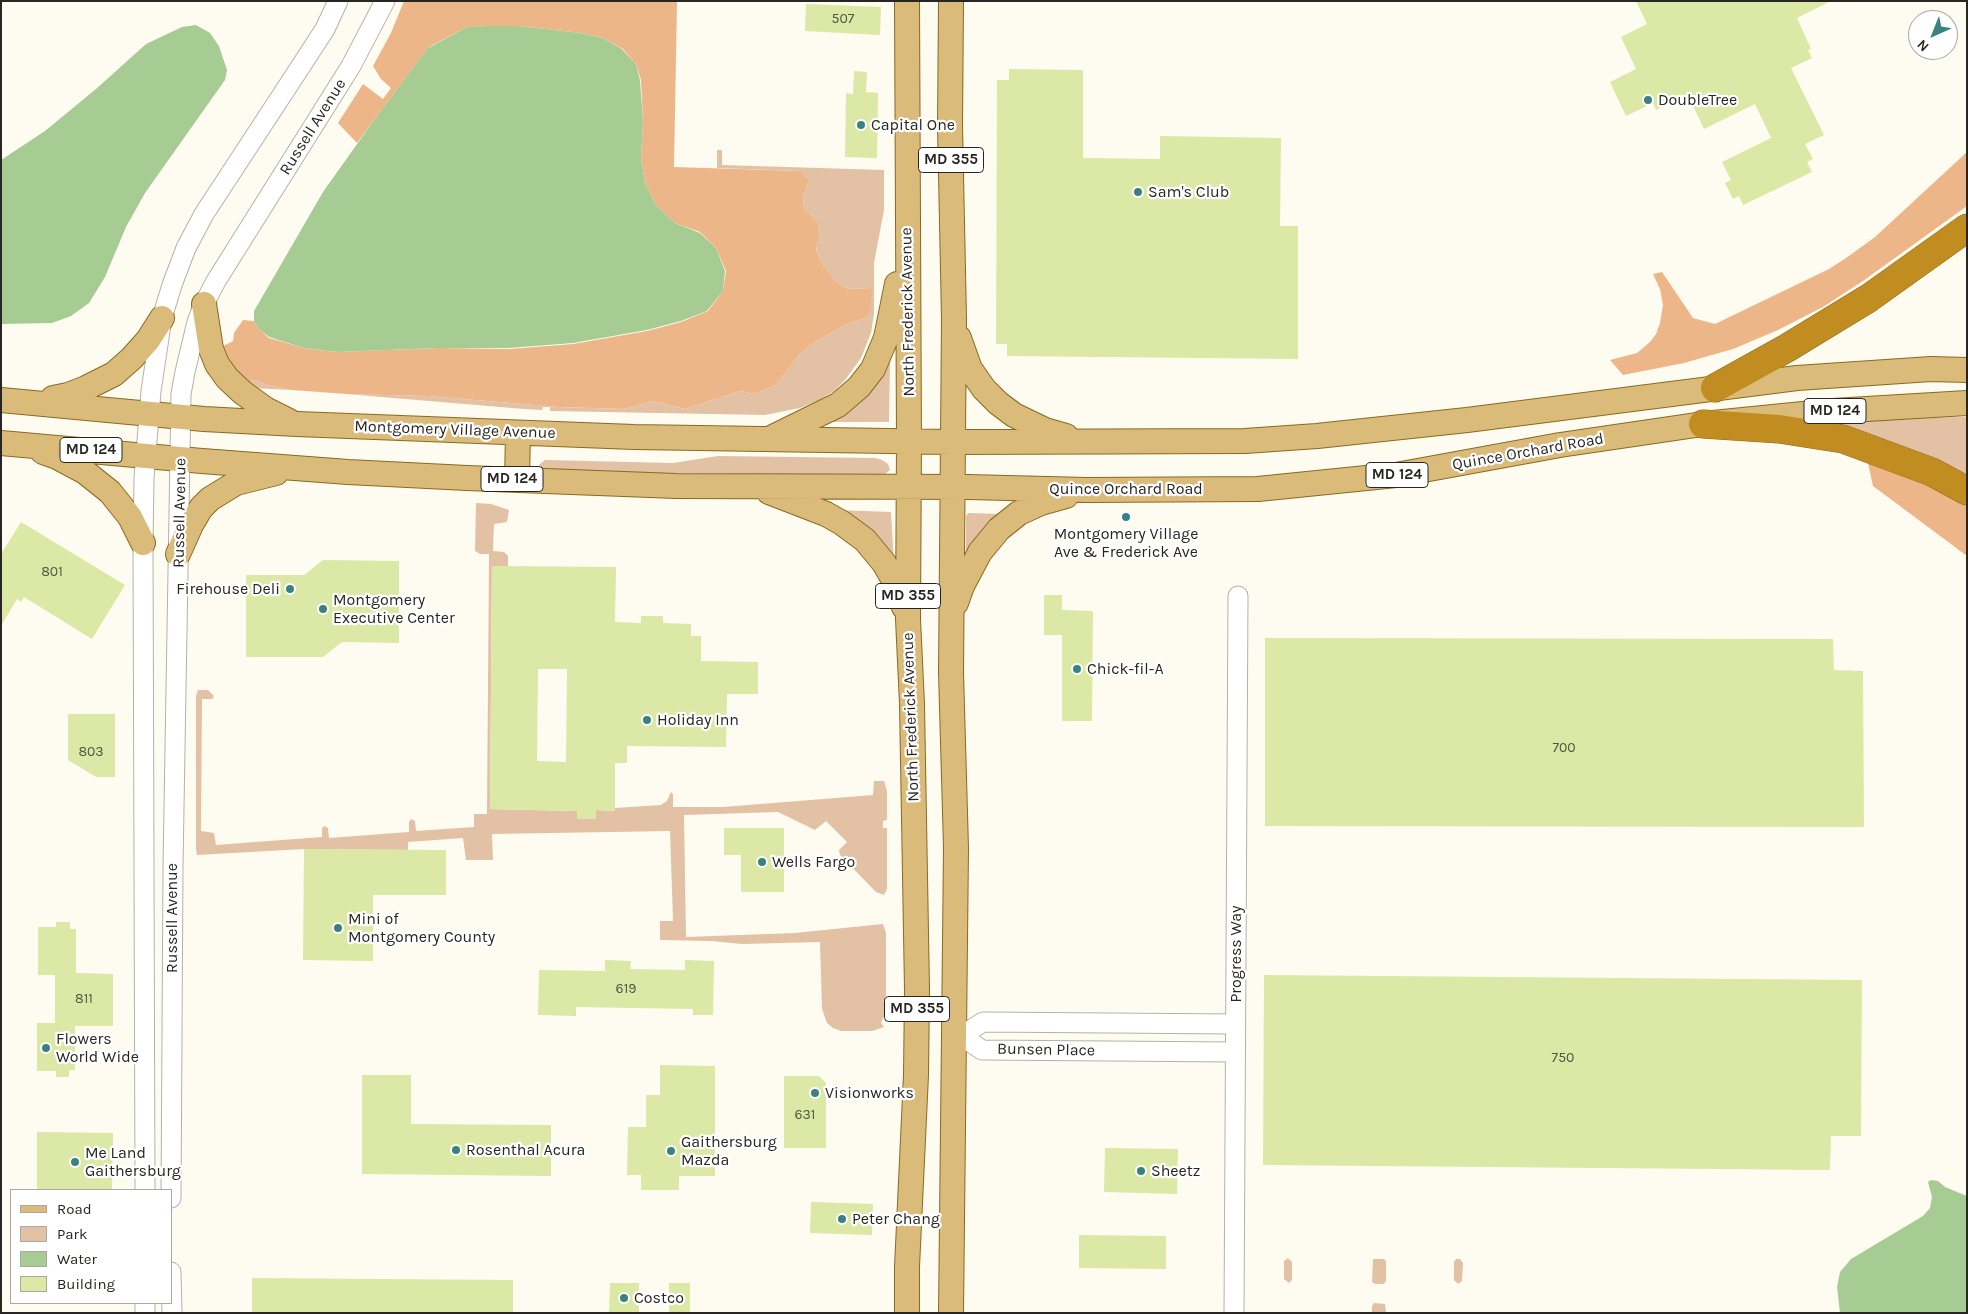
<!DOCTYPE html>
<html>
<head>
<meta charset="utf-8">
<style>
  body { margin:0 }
  #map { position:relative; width:1968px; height:1314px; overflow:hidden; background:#fefcf0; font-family:Karla,sans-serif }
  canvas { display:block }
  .frame { position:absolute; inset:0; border:2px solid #272622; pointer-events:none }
  .legend { position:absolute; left:10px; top:1189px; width:162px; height:115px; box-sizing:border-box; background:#fff; border:1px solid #a9a8a7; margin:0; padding:6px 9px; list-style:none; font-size:15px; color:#272622 }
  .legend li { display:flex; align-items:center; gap:10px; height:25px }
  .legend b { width:25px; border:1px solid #a9a8a7 }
  .north { position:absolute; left:1908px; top:10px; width:50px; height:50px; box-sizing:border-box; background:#fff; border:1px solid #a9a8a7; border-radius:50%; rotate:224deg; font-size:14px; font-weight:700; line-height:20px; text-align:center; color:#272622 }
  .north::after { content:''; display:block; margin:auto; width:18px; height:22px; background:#3a827f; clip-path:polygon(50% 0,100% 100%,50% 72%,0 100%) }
</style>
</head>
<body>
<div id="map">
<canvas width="1968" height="1314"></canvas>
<div class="frame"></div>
<ul class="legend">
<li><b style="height:6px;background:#dabb7a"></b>Road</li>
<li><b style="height:14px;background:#e2c1a5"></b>Park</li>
<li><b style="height:14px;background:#a6cc94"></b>Water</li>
<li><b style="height:14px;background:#dbe8a6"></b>Building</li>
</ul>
<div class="north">N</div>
</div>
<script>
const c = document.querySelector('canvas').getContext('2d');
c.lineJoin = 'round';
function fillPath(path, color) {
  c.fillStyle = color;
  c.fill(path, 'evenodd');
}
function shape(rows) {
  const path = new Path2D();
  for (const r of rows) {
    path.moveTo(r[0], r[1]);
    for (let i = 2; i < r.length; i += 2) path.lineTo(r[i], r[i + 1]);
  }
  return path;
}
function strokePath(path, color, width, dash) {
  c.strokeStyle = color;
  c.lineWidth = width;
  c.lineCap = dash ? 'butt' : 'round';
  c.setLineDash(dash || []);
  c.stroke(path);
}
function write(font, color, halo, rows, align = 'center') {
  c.font = font + ' Karla,sans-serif';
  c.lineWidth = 4.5;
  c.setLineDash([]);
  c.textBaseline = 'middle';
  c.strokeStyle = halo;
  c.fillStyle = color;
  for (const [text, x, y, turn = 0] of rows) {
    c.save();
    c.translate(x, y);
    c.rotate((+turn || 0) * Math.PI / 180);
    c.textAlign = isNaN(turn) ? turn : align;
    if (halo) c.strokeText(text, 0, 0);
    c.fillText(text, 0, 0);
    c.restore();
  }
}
const green = shape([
  [717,150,722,150,722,165,884,170,884,210,874,263,874,314,871,333,861,358,845,380,834,391,819,400,800,408,765,415,550,411,550,407,543,407,542,410,524,409,346,394,428,396,559,407,623,409,654,401,685,409,740,391,756,394,777,384,799,355,813,343,845,325,867,317,872,288,847,289,836,281,821,262,816,247,820,234,818,222,804,208,803,197,809,180,801,171,717,168],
  [890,358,889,422,828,422],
  [257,380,266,385,292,390,252,388,244,382],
  [1967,417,1967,480,1818,422,1874,418],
  [718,456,875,458,882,460,888,464,890,470,885,474,859,475,661,473,542,469,539,465,545,460,673,463],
  [476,503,491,504,509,510,507,522,494,524,493,551,504,552,508,556,508,566,492,566,490,809,577,811,577,819,596,819,596,810,615,811,615,808,661,805,667,801,671,792,673,794,673,807,723,807,873,795,874,781,884,781,887,791,887,820,883,821,883,828,887,828,887,889,884,895,876,892,840,855,839,850,847,842,826,821,815,830,778,812,684,815,686,937,795,933,883,924,886,933,886,1000,885,1014,881,1023,884,1027,872,1031,841,1031,833,1028,827,1023,822,1009,820,942,742,944,711,941,660,940,660,921,673,921,670,831,492,834,493,860,466,860,463,838,408,842,408,850,304,849,197,855,196,849,196,696,198,690,208,690,214,696,212,699,202,699,201,831,214,833,216,845,322,837,322,828,324,826,328,828,329,838,409,832,409,822,411,819,415,821,416,831,474,827,474,814,487,814,489,554,480,554,475,551],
  [836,510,891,512,894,563],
  [968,513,1001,514,966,554,966,516],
  [1288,1258,1292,1262,1292,1280,1289,1283,1284,1279,1284,1261],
  [1373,1259,1384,1259,1386,1261,1386,1281,1384,1284,1375,1284,1372,1282],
  [1456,1259,1460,1259,1463,1263,1462,1281,1458,1284,1454,1280,1454,1262],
  [1374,1303,1385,1304,1386,1313,1372,1313,1372,1306]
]);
const forest = shape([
  [404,1,677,1,674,167,801,171,809,180,803,197,804,208,818,222,820,234,816,248,821,262,836,281,847,289,872,288,871,306,867,317,845,325,813,343,799,355,777,384,756,394,740,391,685,409,654,401,623,409,559,407,428,396,346,394,292,390,266,385,257,380,244,382,220,351,223,346,233,341,234,333,243,320,254,321,259,329,269,338,280,341,304,348,335,352,438,348,509,349,573,344,647,331,681,322,708,311,723,291,726,271,716,248,700,232,675,223,656,205,645,183,641,159,643,121,641,80,636,64,623,49,603,38,581,33,519,26,467,27,429,47,357,143,338,123,363,84,383,99,391,88,381,79,373,66,391,33],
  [1967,152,1967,206,1863,281,1823,307,1778,330,1733,349,1684,363,1623,375,1610,360,1637,353,1650,342,1656,334,1660,323,1663,305,1660,289,1653,274,1662,272,1693,318,1715,324,1829,269,1849,256,1875,237],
  [1867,459,1902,472,1967,503,1967,556,1873,486]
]);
const water = shape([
  [196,25,210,33,219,46,227,70,225,80,145,193,126,227,105,277,89,303,71,316,52,323,1,324,1,160,45,131,96,89,146,44,182,27],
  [489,26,519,26,581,33,603,38,622,49,636,64,640,80,643,121,641,159,645,183,656,205,675,223,700,233,716,248,725,271,723,291,707,311,681,321,647,330,573,343,509,348,438,348,336,352,304,348,269,337,259,329,254,321,254,311,323,192,372,123,428,48,467,27],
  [1931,1180,1938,1181,1945,1187,1967,1196,1967,1313,1840,1313,1837,1287,1840,1272,1851,1259,1923,1216,1930,1208,1932,1197,1928,1182]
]);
const building = shape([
  [1636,1,1831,1,1797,18,1811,49,1808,50,1812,58,1791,68,1824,135,1805,144,1813,159,1807,162,1812,172,1743,205,1739,196,1733,199,1725,183,1731,180,1722,162,1771,138,1755,104,1704,129,1688,95,1656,110,1653,103,1626,116,1610,82,1636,69,1621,37,1647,24],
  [806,4,881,7,880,35,805,31],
  [1009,69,1083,70,1083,158,1160,159,1160,136,1281,138,1280,226,1298,226,1298,359,1007,356,1007,344,996,344,997,80,1009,80],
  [854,71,867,72,866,92,878,93,877,158,845,157,846,93,853,94],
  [21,522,125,585,92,639,24,597,21,602,17,599,1,626,1,554],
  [323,560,399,561,399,643,342,642,323,657,246,657,246,575,304,575],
  [492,566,616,567,615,622,641,623,641,616,663,616,663,623,691,624,691,636,701,636,701,661,758,662,758,694,727,694,726,747,627,746,627,763,615,763,615,811,596,810,596,819,577,819,577,811,490,809],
  [538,669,567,669,566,762,537,761],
  [1044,595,1062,595,1062,610,1093,611,1092,721,1062,721,1062,635,1044,635],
  [1265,638,1833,639,1834,670,1863,671,1864,827,1265,826],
  [68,714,115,714,115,777,96,777,68,760],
  [724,828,784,828,784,892,741,892,741,855,724,855],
  [304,849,446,850,446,895,373,895,373,961,303,960],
  [56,922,70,922,70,929,76,929,76,973,113,974,113,1026,75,1026,75,1070,69,1070,69,1077,56,1077,56,1071,37,1071,37,1023,55,1023,55,975,38,975,38,927,56,927],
  [605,960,631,961,630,969,685,970,685,960,714,961,713,1015,693,1015,693,1009,576,1007,576,1016,538,1015,539,970,605,971],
  [1264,975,1862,980,1861,1136,1831,1136,1830,1170,1263,1165],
  [660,1065,715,1066,715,1176,679,1176,679,1190,641,1190,641,1175,627,1175,628,1127,646,1127,646,1095,660,1095],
  [362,1075,411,1075,411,1124,551,1125,551,1176,362,1174],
  [784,1076,819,1076,826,1083,826,1148,784,1148],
  [37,1132,113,1133,112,1190,37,1190],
  [1105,1148,1178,1149,1177,1194,1104,1192],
  [811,1202,873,1204,872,1235,810,1233],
  [1079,1235,1166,1236,1166,1269,1079,1268],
  [252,1278,513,1280,513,1313,252,1313],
  [610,1283,639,1283,639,1313,609,1313],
  [669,1283,690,1283,690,1313,669,1313]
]);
const minor = shape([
  [1235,1052,982,1050,961,1036,983,1022,1235,1024],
  [145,1190,143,543,144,478,151,391,162,318,172,285,186,248,204,214,299,69,325,29,338,1],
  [171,1198,173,867,181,394,185,372,197,322,204,304,216,281,351,66,385,1],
  [171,1272,172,1313],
  [145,1303,145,1313],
  [1234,1313,1238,596]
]);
const major = shape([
  [907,1,909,442,908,619,912,704,917,990,916,1075,907,1267,907,1313],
  [204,304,211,349,217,364,227,378,243,393,267,410,289,421],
  [959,338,970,369,984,389,998,403,1014,415,1045,430,1066,436],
  [53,398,68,395,86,388,114,374,132,358,148,340,162,318],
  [1,400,204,419,297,424,634,437,953,442,1245,441,1317,436,1467,420,1797,378,1931,369,1967,370],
  [773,437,838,405,859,387,873,369,886,338,897,284],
  [1,443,202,461,348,472,467,478,676,486,968,487,1087,490,1258,489,1396,475,1560,445,1703,424,1833,411,1967,403],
  [43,452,57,457,85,472,110,492,130,517,143,543],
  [517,480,518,433],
  [769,492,826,514,842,523,865,540,884,563,895,582,904,607],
  [178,554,191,525,201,508,210,499,236,483,276,473],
  [956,603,962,586,980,552,999,529,1019,513,1041,503,1066,496],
  [951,1313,956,848,951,672,954,319,950,126,951,1]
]);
const highway = shape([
  [1715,388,1787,348,1869,298,1967,228],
  [1703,424,1779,429,1843,439,1932,472,1967,491]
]);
const markers = [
  [1648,100,5,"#3a827f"],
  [861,125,5,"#3a827f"],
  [1138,192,5,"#3a827f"],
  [1126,517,5,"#3a827f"],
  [290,589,5,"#3a827f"],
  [323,609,5,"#3a827f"],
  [1077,669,5,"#3a827f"],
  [647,720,5,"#3a827f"],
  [762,862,5,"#3a827f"],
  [338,928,5,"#3a827f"],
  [46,1048,5,"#3a827f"],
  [815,1093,5,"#3a827f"],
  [456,1150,5,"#3a827f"],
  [671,1151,5,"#3a827f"],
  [75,1162,5,"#3a827f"],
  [1141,1171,5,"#3a827f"],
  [842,1219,5,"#3a827f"],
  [624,1298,5,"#3a827f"]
];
const numberNames = [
  ["507",843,19],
  ["801",52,572],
  ["700",1564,748],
  ["803",91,752],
  ["619",626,989],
  ["811",84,999],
  ["750",1563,1058],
  ["631",805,1115]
];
const shields = [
  [951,160,65],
  [1835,411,62],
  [91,450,62],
  [1397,475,62],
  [512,479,62],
  [908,596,65],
  [917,1009,65]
];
const shieldNames = [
  ["MD 355",951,160],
  ["MD 124",1835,411],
  ["MD 124",91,450],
  ["MD 124",1397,475],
  ["MD 124",512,479],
  ["MD 355",908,596],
  ["MD 355",917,1009]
];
const poiNames = [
  ["DoubleTree",1658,100],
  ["Capital One",871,125],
  ["Sam's Club",1148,192],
  ["Montgomery Village",1126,534,"center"],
  ["Ave & Frederick Ave",1126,552,"center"],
  ["Firehouse Deli",280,589,"right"],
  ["Montgomery",333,600],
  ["Executive Center",333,618],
  ["Chick-fil-A",1087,669],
  ["Holiday Inn",657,720],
  ["Wells Fargo",772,862],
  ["Mini of",348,919],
  ["Montgomery County",348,937],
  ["Flowers",56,1039],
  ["World Wide",56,1057],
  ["Visionworks",825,1093],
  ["Gaithersburg",681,1142],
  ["Mazda",681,1160],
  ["Rosenthal Acura",466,1150],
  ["Me Land",85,1153],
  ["Gaithersburg",85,1171],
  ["Sheetz",1151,1171],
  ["Peter Chang",852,1219],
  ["Costco",634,1298]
];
const streetNames = [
  ["Russell Avenue",313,127,-58],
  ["North Frederick Avenue",908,312,-91],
  ["Montgomery Village Avenue",455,430,2],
  ["Quince Orchard Road",1528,452,-10],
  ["Quince Orchard Road",1126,489],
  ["Russell Avenue",180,513,-89],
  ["North Frederick Avenue",911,717,-92],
  ["Russell Avenue",172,918,-90],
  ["Progress Way",1236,954,-90],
  ["Bunsen Place",1046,1050,1]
];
fillPath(green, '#e2c1a5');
fillPath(forest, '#ecb688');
fillPath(water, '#a6cc94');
fillPath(building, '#dbe8a6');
strokePath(minor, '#b4b2a7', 21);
strokePath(major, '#8b6921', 26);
strokePath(highway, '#8b6921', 29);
strokePath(minor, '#fff', 19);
strokePath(major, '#dabb7a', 24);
strokePath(highway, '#c18d21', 28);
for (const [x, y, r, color] of markers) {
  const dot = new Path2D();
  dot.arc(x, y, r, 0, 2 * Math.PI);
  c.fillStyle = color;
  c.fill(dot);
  strokePath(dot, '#fff', 2);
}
write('14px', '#545643', null, numberNames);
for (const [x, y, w] of shields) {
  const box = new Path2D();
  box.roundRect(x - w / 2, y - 12.5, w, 25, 4);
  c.fillStyle = '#fff';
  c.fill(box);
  strokePath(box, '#272622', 1);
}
write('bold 15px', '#272622', null, shieldNames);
write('16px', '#272622', '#fff', poiNames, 'left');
write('16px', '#272622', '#fff', streetNames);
</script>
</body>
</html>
